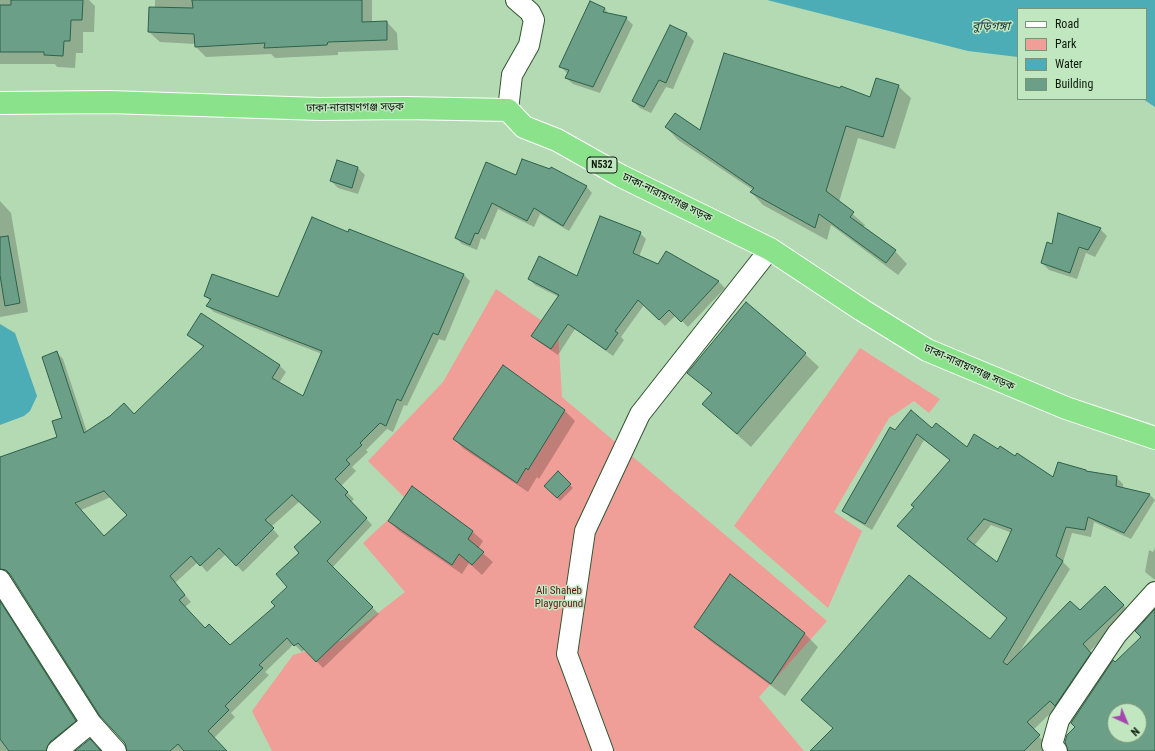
<!DOCTYPE html>
<html>
<head>
<meta charset="utf-8">
<style>
  body { margin:0 }
  #map { position:relative; width:1155px; height:751px; overflow:hidden; background:#b4dab3; font-family:"Roboto Condensed",sans-serif }
  canvas { display:block }
  .legend { position:absolute; left:1017px; top:8px; width:130px; height:92px; box-sizing:border-box; background:#c1e7c0; border:1px solid #799578; margin:0; padding:5px 7px; list-style:none; font-size:12px; color:#0c1a0c }
  .legend li { display:flex; align-items:center; gap:8px; height:20px }
  .legend b { width:20px; border:1px solid #799578 }
  .north { position:absolute; left:1107px; top:703px; width:40px; height:40px; box-sizing:border-box; background:#c1e7c0; border:1px solid #799578; border-radius:50%; rotate:136deg; font-size:11px; font-weight:700; line-height:16px; text-align:center; color:#0c1a0c }
  .north::after { content:''; display:block; margin:auto; width:14px; height:18px; background:#a646af; clip-path:polygon(50% 0,100% 100%,50% 72%,0 100%) }
</style>
</head>
<body>
<div id="map">
<canvas width="1155" height="751"></canvas>
<ul class="legend">
<li><b style="height:5px;background:#fff"></b>Road</li>
<li><b style="height:11px;background:#f09e98"></b>Park</li>
<li><b style="height:11px;background:#4cadb6"></b>Water</li>
<li><b style="height:11px;background:#6b9f87"></b>Building</li>
</ul>
<div class="north">N</div>
</div>
<script>
const c = document.querySelector('canvas').getContext('2d');
c.lineJoin = 'round';
function fillPath(path, color) {
  c.fillStyle = color;
  c.fill(path, 'evenodd');
}
function shape(rows) {
  const path = new Path2D();
  for (const r of rows) {
    path.moveTo(r[0], r[1]);
    for (let i = 2; i < r.length; i += 2) path.lineTo(r[i], r[i + 1]);
  }
  return path;
}
function strokePath(path, color, width, dash) {
  c.strokeStyle = color;
  c.lineWidth = width;
  c.lineCap = dash ? 'butt' : 'round';
  c.setLineDash(dash || []);
  c.stroke(path);
}
function write(font, color, halo, rows, align = 'center') {
  c.font = font + ' "Roboto Condensed","Noto Sans Bengali",sans-serif';
  c.lineWidth = 3;
  c.setLineDash([]);
  c.textBaseline = 'middle';
  c.strokeStyle = halo;
  c.fillStyle = color;
  for (const [text, x, y, turn = 0] of rows) {
    c.save();
    c.translate(x, y);
    c.rotate((+turn || 0) * Math.PI / 180);
    c.textAlign = isNaN(turn) ? turn : align;
    if (halo) c.strokeText(text, 0, 0);
    c.fillText(text, 0, 0);
    c.restore();
  }
}
const green = shape([
  [496,289,558,332,562,397,827,621,759,697,804,751,272,751,252,711,293,655,343,640,405,592,363,543,408,501,368,461,443,382],
  [860,348,940,399,929,413,914,401,889,418,834,512,862,531,828,608,734,526]
]);
const water = shape([
  [767,0,1155,0,1155,107,1143,99,1146,99,1146,9,1018,9,1018,57,968,51],
  [0,324,15,333,37,396,30,411,24,416,0,425]
]);
const shadow = shape([
  [0,0,89,0,95,6,94,32,83,32,83,53,76,53,75,68,57,67,55,64,0,64],
  [155,0,372,0,372,22,387,22,397,33,398,50,338,52,338,55,275,58,271,54,206,57,196,47,195,44,160,42,149,32,155,8],
  [590,3,605,9,610,15,626,18,633,25,600,93,573,84,566,78,568,74,560,66],
  [671,27,687,34,694,41,673,89,666,87,651,113,640,108,633,101],
  [898,86,911,98,895,149,858,138,839,202,865,225,863,228,895,251,907,264,898,275,831,225,827,240,763,205,751,192,753,190,678,140,666,127,700,131,871,98],
  [338,162,358,168,365,175,358,194,338,188,331,181],
  [517,176,586,186,592,193,569,231,540,214,534,227,498,209,485,240,481,238,477,250,462,244,456,238],
  [0,201,11,213,28,312,0,317],
  [1100,229,1107,236,1095,257,1086,253,1077,279,1049,270,1042,263,1052,245],
  [349,230,464,275,470,281,445,341,439,339,407,406,404,405,393,432,387,429,366,450,368,452,352,467,356,471,341,486,354,499,351,502,372,525,332,568,379,614,323,668,305,649,302,652,294,644,265,672,269,675,231,713,235,717,214,738,226,751,127,751,126,743,13,577,3,569,0,562,0,458,58,437,63,419,57,353,63,359,87,432,134,415,204,348,188,335,279,365,286,372,279,383,303,398,322,354,214,312,207,306,210,301,205,296,279,298],
  [111,497,128,515,105,537,81,510],
  [300,501,322,523,300,553,288,587,276,606,230,646,205,629,185,607,191,602,175,583,198,562,207,572,226,554,243,572,279,536,271,527],
  [640,233,646,239,639,257,658,266,666,252,719,282,725,288,688,327,676,315,665,326,644,305,621,337,624,340,613,356,575,329,558,355,539,342,533,336,559,297,535,285,529,279,578,277],
  [805,354,819,367,751,447,703,404,712,394,689,372],
  [564,410,575,421,539,479,537,477,528,492,464,449,454,439],
  [933,429,967,448,999,450,1054,478,1087,473,1116,477,1123,484,1123,488,1149,494,1155,500,1131,539,1094,522,1091,537,1072,533,1063,562,1070,569,1019,653,1080,611,1105,587,1130,612,1089,652,1097,660,1057,707,1033,730,1048,746,1048,751,812,751,834,728,991,640,1008,619,905,532,915,507,950,460,924,440,872,530,850,517,843,510,895,431],
  [991,525,1012,533,997,563,974,546],
  [558,473,573,488,560,501,545,486],
  [412,488,473,532,483,541,478,549,493,562,482,575,469,563,462,574,399,531,389,521],
  [1155,548,1155,580,1145,572,1149,550,1153,552],
  [730,575,805,634,818,647,785,696,709,640,696,627],
  [0,599,82,728,55,751,0,751]
]);
const building = shape([
  [11,0,83,0,82,20,71,20,70,41,64,41,63,56,44,55,44,52,0,52,0,5,11,5,11,0],
  [192,0,362,0,362,22,387,21,387,40,328,42,327,45,264,48,265,43,195,47,194,34,148,32,149,7,193,8,192,0],
  [590,1,605,8,603,12,627,17,593,87,565,78,569,70,559,67,590,1],
  [670,25,687,33,666,83,659,80,644,107,632,101,670,25],
  [724,53,840,88,841,86,870,97,876,78,899,85,883,137,846,126,826,191,854,212,850,217,896,250,886,263,819,214,815,228,750,192,754,188,665,127,675,113,700,130,724,53],
  [522,159,550,169,551,167,587,186,563,226,534,208,527,221,492,203,478,234,475,233,470,245,455,238,486,162,516,175,522,159],
  [337,160,358,167,352,188,330,181,337,160],
  [1058,213,1101,228,1088,250,1079,247,1070,273,1041,263,1047,242,1052,244,1058,213],
  [600,216,641,232,633,253,658,264,666,251,719,281,681,322,669,310,659,320,638,300,615,331,618,333,606,350,568,324,551,349,531,336,559,295,528,279,539,256,577,276,600,216],
  [312,217,348,232,349,229,464,274,438,335,433,333,401,401,397,399,386,426,380,423,360,443,362,445,346,460,350,464,335,479,348,492,345,495,367,518,327,561,373,607,316,662,298,643,294,646,287,638,259,665,263,668,225,706,229,710,208,731,227,751,184,751,178,744,170,751,127,751,125,743,100,716,10,574,6,570,0,569,0,457,57,437,52,421,62,418,42,357,57,351,84,433,110,416,124,403,134,414,204,346,187,335,201,313,280,365,272,378,303,396,322,351,206,306,211,299,204,296,212,274,278,297,312,217],
  [104,491,127,515,104,536,75,503,104,491],
  [292,495,321,522,294,547,299,553,276,574,287,587,271,602,275,606,230,645,209,624,205,628,179,600,185,595,170,576,191,556,200,566,219,548,236,566,274,528,265,520,292,495],
  [8,236,20,303,5,306,0,275,0,237,8,236],
  [746,302,806,353,737,434,702,404,712,393,687,373,746,302],
  [503,365,565,410,528,470,526,468,517,483,453,439,503,365],
  [911,410,932,428,936,423,967,447,974,434,998,449,1000,446,1015,456,1017,453,1053,477,1058,462,1086,470,1086,471,1117,476,1116,486,1150,494,1124,533,1088,517,1085,530,1066,527,1056,556,1063,561,1003,662,1007,665,1070,601,1080,610,1105,586,1124,605,1083,644,1091,653,1055,706,1050,701,1027,722,1040,735,1024,751,810,751,833,728,801,700,909,575,990,639,1007,618,897,526,914,507,911,505,950,460,917,434,865,524,842,511,890,427,895,430,911,410],
  [984,519,1012,529,997,562,967,539,984,519],
  [558,471,571,484,557,498,544,486,558,471],
  [412,486,473,531,468,539,484,552,472,565,459,554,452,565,388,521,412,486],
  [730,574,805,633,771,684,694,627,730,574],
  [0,601,76,721,50,742,46,751,9,751,0,739,0,601],
  [1155,609,1155,751,1068,751,1065,742,1067,735,1075,727,1071,723,1113,660,1115,662,1141,637,1135,631,1155,609],
  [1115,711,1139,711,1139,735,1115,735,1115,711],
  [90,739,101,751,75,751,90,739]
]);
const minor = shape([
  [508,110,512,75,529,45,534,20,530,12,516,0],
  [0,580,91,723,116,751],
  [57,751,91,723],
  [603,751,567,654,585,531,640,414,770,249],
  [1057,751,1052,745,1059,720,1117,634,1155,592]
]);
const highway = shape([
  [0,103,109,102,320,109,405,108,508,110,524,127,557,140,621,176,770,249,862,310,927,350,1066,408,1155,438]
]);
const shields = [
  [602,165,30]
];
const shieldNames = [
  ["N532",602,165]
];
const streetNames = [
  ["ঢাকা-নারায়ণগঞ্জ সড়ক",355,108,-1],
  ["ঢাকা-নারায়ণগঞ্জ সড়ক",667,198,26],
  ["ঢাকা-নারায়ণগঞ্জ সড়ক",969,368,24]
];
const parkNames = [
  ["Ali Shaheb",559,591],
  ["Playground",559,604]
];
const waterNames = [
  ["বুড়িগঙ্গা",991,27]
];
fillPath(green, '#f09e98');
fillPath(water, '#4cadb6');
fillPath(shadow, '#0003');
fillPath(building, '#6b9f87');
strokePath(building, '#2d614b', 1);
strokePath(minor, '#335433', 22);
strokePath(highway, '#fff', 24);
strokePath(minor, '#fff', 20);
strokePath(highway, '#8ae38b', 22);
for (const [x, y, w] of shields) {
  const box = new Path2D();
  box.roundRect(x - w / 2, y - 8, w, 16, 3);
  c.fillStyle = '#c1e7c0';
  c.fill(box);
  strokePath(box, '#0c1a0c', 1);
}
write('bold 10px', '#0c1a0c', null, shieldNames);
write('11px', '#0c1a0c', '#c1e7c0', streetNames);
write('11px', '#631718', '#c1e7c0', parkNames);
write('italic 12px', '#19373b', '#c1e7c0', waterNames);
</script>
</body>
</html>
